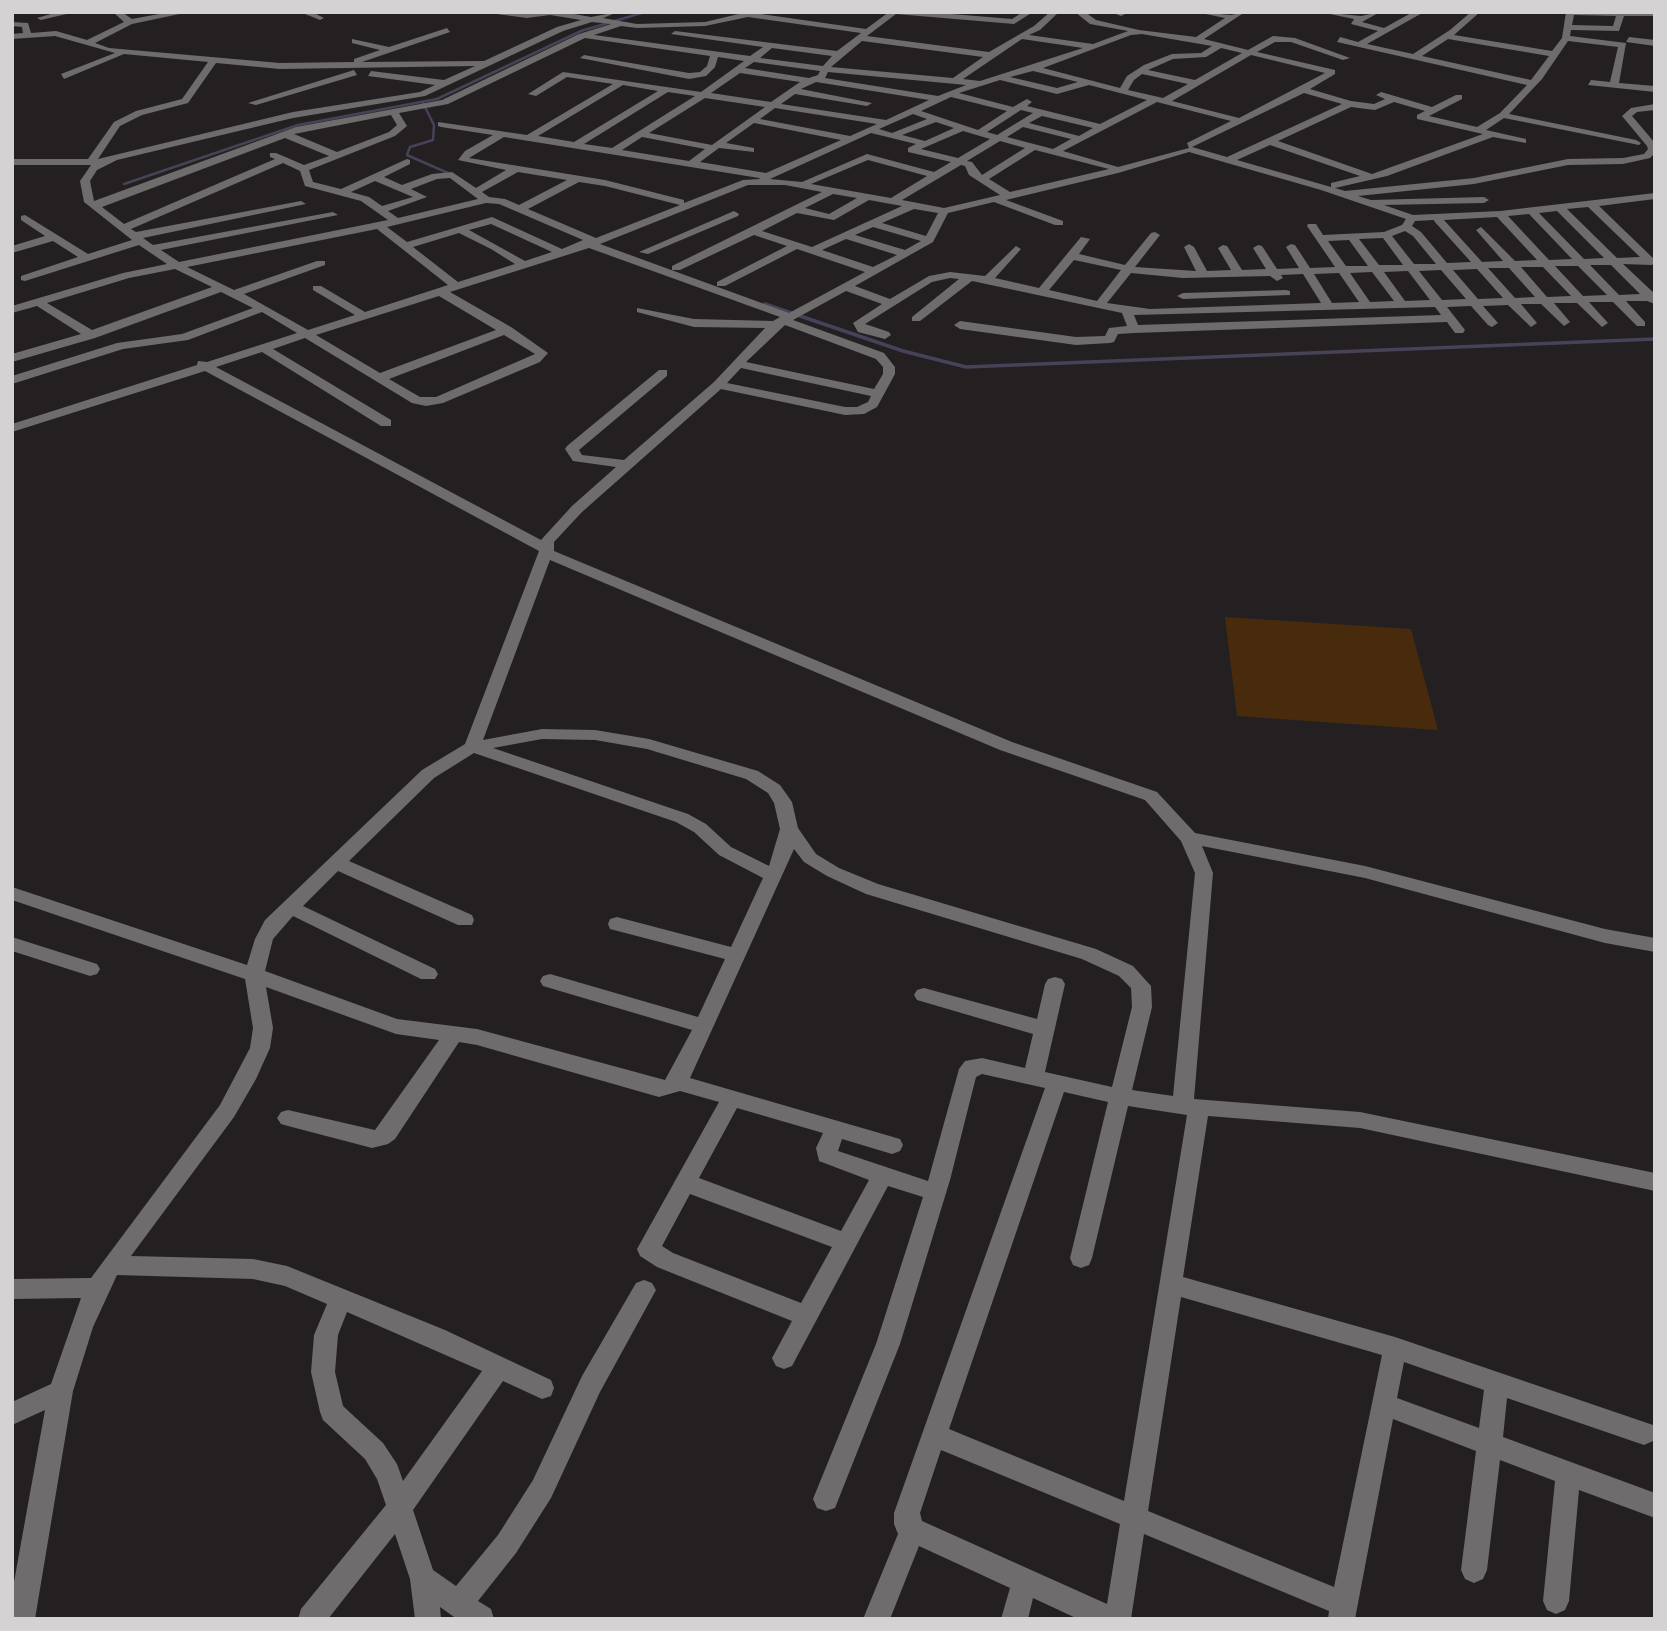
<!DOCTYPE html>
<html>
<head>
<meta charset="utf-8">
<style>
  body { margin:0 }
  #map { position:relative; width:1667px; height:1631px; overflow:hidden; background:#242021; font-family:"Varela Round",sans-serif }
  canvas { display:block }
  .frame { position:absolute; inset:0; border:14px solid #d4d2d2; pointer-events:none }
</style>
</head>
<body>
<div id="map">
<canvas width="1667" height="1631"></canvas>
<div class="frame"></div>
</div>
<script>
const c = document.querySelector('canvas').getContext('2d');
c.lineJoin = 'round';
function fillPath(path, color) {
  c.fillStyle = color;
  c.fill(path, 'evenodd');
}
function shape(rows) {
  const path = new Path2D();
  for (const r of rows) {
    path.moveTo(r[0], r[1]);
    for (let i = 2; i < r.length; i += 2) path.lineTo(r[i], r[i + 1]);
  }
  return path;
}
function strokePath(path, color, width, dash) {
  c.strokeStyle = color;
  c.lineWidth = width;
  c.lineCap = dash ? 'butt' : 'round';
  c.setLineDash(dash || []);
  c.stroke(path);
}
const green = shape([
  [1225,617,1411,629,1438,730,1237,716]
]);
const streamFar1 = shape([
  [423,103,434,125,433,140,410,147,407,155,448,173],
  [124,184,298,125,437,99,581,31,645,12]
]);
const stream = shape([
  [765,304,903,351,966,367,1655,339]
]);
const minor = shape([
  [58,12,75,12,41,20,37,18,58,12],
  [113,12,122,12,132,19,170,12,189,12,132,24,95,43,109,48,280,63,354,62,354,59,380,50,352,43,352,39,389,47,447,28,450,32,362,62,484,61,557,27,581,20,550,15,527,18,481,12,563,12,591,17,618,12,603,18,637,24,705,22,747,12,763,12,761,14,866,29,889,12,928,12,1012,19,1023,12,1033,12,1014,24,896,14,867,36,989,52,1034,26,1050,12,1059,12,1040,30,1029,35,1093,44,1128,31,1090,24,1075,12,1085,12,1096,20,1139,30,1196,37,1225,18,1196,12,1231,15,1245,12,1204,39,1248,50,1273,36,1295,38,1350,58,1343,60,1291,42,1275,42,1257,52,1335,70,1335,74,1310,89,1351,101,1374,104,1385,99,1376,95,1381,92,1432,107,1456,95,1462,95,1462,99,1429,116,1477,127,1500,113,1527,85,1337,42,1340,37,1358,42,1378,31,1351,24,1354,19,1320,12,1361,16,1380,12,1362,22,1384,28,1413,12,1424,12,1367,44,1413,54,1450,30,1471,12,1480,12,1454,35,1552,51,1562,38,1566,12,1655,12,1655,16,1624,16,1619,31,1571,30,1570,36,1626,43,1619,83,1655,86,1655,92,1588,85,1591,80,1610,82,1618,47,1568,41,1542,79,1509,114,1636,140,1641,143,1639,145,1504,118,1486,130,1526,139,1526,143,1493,137,1387,176,1335,188,1345,191,1474,178,1568,159,1623,158,1644,154,1648,149,1647,146,1622,116,1631,108,1655,104,1655,110,1637,112,1632,116,1655,143,1655,153,1650,158,1623,164,1568,165,1474,184,1358,196,1371,200,1484,197,1489,200,1484,203,1384,205,1413,215,1500,211,1655,193,1655,199,1599,206,1655,260,1655,264,1651,265,1623,264,1655,294,1655,304,1647,301,1626,301,1645,322,1645,326,1637,326,1613,302,1589,302,1608,323,1602,327,1577,303,1554,303,1570,322,1564,326,1541,304,1521,304,1537,323,1531,327,1508,305,1483,306,1498,323,1492,327,1488,325,1471,306,1447,307,1465,330,1463,333,1455,333,1447,322,1134,333,1118,334,1114,342,1110,343,1076,345,960,329,954,325,960,321,1076,337,1105,336,1109,328,1127,326,1122,313,972,281,920,321,912,321,912,317,959,279,950,278,932,282,865,324,889,332,891,335,885,339,858,332,853,323,882,304,846,291,793,320,884,353,895,367,895,374,877,407,864,414,845,415,721,389,582,512,554,542,554,551,1012,742,1157,792,1195,833,1365,866,1605,929,1655,938,1655,952,1605,943,1365,878,1202,846,1213,873,1194,1099,1360,1112,1655,1173,1655,1191,1360,1128,1208,1116,1183,1277,1395,1337,1653,1425,1653,1441,1644,1445,1507,1398,1503,1437,1655,1493,1655,1518,1579,1490,1569,1601,1565,1610,1556,1614,1547,1610,1543,1601,1555,1481,1500,1460,1487,1570,1483,1579,1474,1583,1465,1579,1461,1570,1476,1451,1393,1419,1355,1619,1328,1619,1329,1611,1144,1534,1131,1619,1078,1619,1033,1598,1028,1619,1001,1619,1010,1588,919,1546,890,1619,863,1619,898,1534,894,1524,894,1513,1045,1088,982,1074,976,1077,950,1180,900,1344,835,1508,826,1511,817,1508,813,1499,876,1344,923,1197,888,1186,792,1366,784,1369,776,1366,772,1358,792,1321,657,1267,640,1256,637,1249,719,1102,680,1091,659,1097,477,1045,459,1042,395,1139,388,1144,372,1148,288,1126,281,1124,277,1118,281,1112,288,1110,375,1130,439,1040,396,1034,266,987,273,1028,270,1048,256,1079,234,1117,131,1256,253,1259,287,1266,445,1330,551,1380,554,1388,551,1396,542,1399,503,1381,413,1510,433,1570,456,1586,498,1535,533,1480,582,1376,636,1283,644,1280,652,1283,656,1290,600,1392,551,1498,516,1553,478,1601,491,1609,494,1619,457,1619,440,1607,441,1619,415,1619,410,1579,395,1534,328,1619,298,1619,301,1609,386,1505,377,1479,365,1459,323,1420,320,1412,311,1372,314,1335,327,1304,285,1286,253,1279,117,1275,93,1327,73,1391,35,1619,12,1619,12,1593,45,1410,12,1425,12,1402,51,1384,81,1298,12,1299,12,1279,91,1278,220,1105,250,1048,253,1028,245,979,12,900,12,887,247,965,255,939,265,920,422,770,465,744,539,551,205,371,12,432,12,424,197,365,198,361,207,362,297,333,262,312,188,340,123,349,12,384,12,376,117,343,182,334,253,308,221,292,95,338,12,362,12,354,81,334,37,306,12,313,12,306,123,273,167,264,139,245,25,281,21,280,21,276,78,257,53,241,12,253,12,246,45,236,21,220,21,216,25,215,88,254,132,240,84,202,80,181,91,165,12,165,12,159,88,159,114,122,136,111,182,99,208,62,124,54,64,79,61,74,115,53,55,36,12,39,12,34,23,33,22,27,12,26,12,22,28,23,31,33,56,31,87,40,124,22,113,12],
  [1574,15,1616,16,1613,26,1572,25,1574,15],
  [748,17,861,33,837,51,675,31,671,34,763,47,750,56,594,35,621,26,637,28,705,26,748,17],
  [592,22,611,24,579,34,442,100,296,127,94,201,90,181,97,170,117,160,293,118,425,96,563,31,592,22],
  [1142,34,1212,46,1201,53,1172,54,1144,65,1127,76,1120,88,1043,68,1131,35,1142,34],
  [585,38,710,56,707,66,700,72,689,73,584,55,580,58,689,79,706,76,715,67,718,57,744,61,701,92,563,72,528,94,536,96,567,77,613,84,527,135,438,122,438,126,441,127,493,135,465,151,458,160,506,170,476,188,452,172,432,174,402,185,384,177,410,164,410,160,407,159,341,189,313,182,309,170,395,136,407,126,399,113,448,104,585,38],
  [1022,39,1083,48,980,81,963,79,1022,39],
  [1448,39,1549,56,1531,80,1422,56,1448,39],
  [862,41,983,57,953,78,831,67,862,41],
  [772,48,832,56,823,66,760,58,772,48],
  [1221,48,1242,53,1195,80,1148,70,1173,59,1206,57,1221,48],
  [1251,55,1325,73,1239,118,1172,101,1251,55],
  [754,62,820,71,818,75,809,78,745,68,754,62],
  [216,63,280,69,475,66,444,80,371,71,368,76,435,85,420,92,293,112,98,159,120,126,142,115,188,103,216,63],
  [1033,71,1078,82,1057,88,1010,77,1033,71],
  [828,72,966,85,938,96,825,78,828,72],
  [740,73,800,82,771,102,711,93,740,73],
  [1142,74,1188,84,1163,98,1128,90,1134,80,1142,74],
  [1000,80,1057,94,1089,85,1147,100,1100,124,1027,106,1032,102,1027,99,1013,107,959,93,1000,80],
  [816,82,929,100,886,120,781,104,795,94,867,106,872,103,801,89,816,82],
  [623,85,658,91,574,142,538,136,623,85],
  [668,92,695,96,612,148,584,144,668,92],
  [1304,93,1342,104,1227,157,1192,147,1304,93],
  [951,97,1007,111,978,130,921,111,951,97],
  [705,98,765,107,712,145,649,133,705,98],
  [1157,102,1231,121,1187,143,1189,148,1118,167,1063,151,1157,102],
  [1394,102,1425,111,1417,115,1417,119,1483,134,1372,174,1278,141,1351,107,1375,110,1394,102],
  [775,108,877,124,850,136,760,119,775,108],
  [1021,110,1033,113,997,135,987,132,1021,110],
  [913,114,927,119,892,133,879,129,913,114],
  [391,115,397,125,389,132,337,152,294,134,391,115],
  [1042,116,1093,128,1079,136,1029,123,1042,116],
  [936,122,954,128,925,141,902,135,936,122],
  [754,123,841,140,766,173,700,162,719,148,754,152,754,148,726,143,754,123],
  [1023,127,1071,139,1053,149,1007,137,1023,127],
  [963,131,990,139,958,158,921,149,963,131],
  [871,133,916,144,908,148,908,152,951,162,934,172,867,154,802,182,770,179,871,133],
  [504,137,759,178,760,179,743,180,684,203,684,200,605,180,469,158,504,137],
  [642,137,705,149,689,161,622,150,642,137],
  [285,138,329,156,304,165,276,153,270,153,270,157,275,159,124,224,102,207,285,138],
  [1000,141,1025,148,982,175,972,162,967,161,1000,141],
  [1270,145,1360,176,1331,183,1331,187,1237,160,1270,145],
  [1035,150,1109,169,1010,192,989,179,1035,150],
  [1189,152,1321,190,1406,219,1402,225,1384,232,1323,235,1316,224,1308,224,1307,226,1335,267,1310,268,1295,245,1291,244,1286,247,1299,268,1277,269,1262,246,1258,245,1253,248,1266,269,1242,270,1227,246,1223,245,1218,248,1231,270,1207,271,1194,247,1189,244,1184,247,1196,271,1135,267,1160,235,1155,232,1151,233,1125,265,1079,254,1090,239,1081,237,1039,288,995,278,1021,249,1016,246,985,276,950,272,929,276,890,299,855,286,933,242,948,213,994,202,1055,225,1063,225,1063,221,1006,200,1118,173,1189,152],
  [868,160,927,176,891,198,811,184,868,160],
  [283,163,300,171,305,186,361,201,388,220,179,262,161,250,338,215,333,212,153,245,143,238,306,204,301,201,136,232,131,229,283,163],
  [961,165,965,166,969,175,1000,195,944,208,902,200,961,165],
  [518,172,567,180,519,205,505,199,489,197,482,192,518,172],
  [450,178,478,199,398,218,388,211,427,197,411,189,437,179,450,178],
  [375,181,413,197,382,206,369,197,351,192,375,181],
  [579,182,605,186,680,205,596,238,528,209,579,182],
  [748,185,785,185,822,192,672,266,672,270,680,270,754,235,787,246,717,282,717,286,725,286,797,249,865,272,789,313,600,244,748,185],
  [833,194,857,198,829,214,805,208,833,194],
  [869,200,902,206,812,247,762,231,797,213,834,220,869,200],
  [486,203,499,204,583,240,562,249,492,217,407,242,387,227,486,203],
  [1588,207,1640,257,1617,258,1567,209,1588,207],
  [914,209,938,213,926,236,882,223,914,209],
  [1557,211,1604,258,1584,259,1539,213,1557,211],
  [1529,214,1572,259,1549,260,1508,216,1529,214],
  [1497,217,1537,260,1515,261,1481,227,1476,230,1503,261,1482,262,1444,220,1497,217],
  [1434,220,1434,221,1471,262,1447,263,1421,232,1412,226,1415,221,1434,220],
  [491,224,552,252,525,261,469,230,491,224],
  [873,227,921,241,905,250,855,235,873,227],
  [377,229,448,285,365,312,321,286,313,286,313,290,355,315,308,330,244,294,325,265,325,261,317,261,234,290,187,267,377,229],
  [1405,231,1413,236,1436,264,1414,264,1392,236,1405,231],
  [459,233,491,249,515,264,458,282,413,247,459,233],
  [1383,238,1403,265,1379,265,1359,239,1383,238],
  [846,239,897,255,873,267,822,250,846,239],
  [1349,240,1368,266,1346,266,1328,241,1349,240],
  [589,248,780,317,773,321,694,319,637,308,637,312,694,327,765,328,714,382,624,460,582,455,579,450,667,376,667,370,659,370,567,446,565,449,573,461,616,467,572,506,541,540,216,367,262,352,381,426,391,426,391,420,273,349,305,338,412,403,426,406,443,403,540,362,548,353,511,327,450,292,589,248],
  [1074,260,1121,270,1097,301,1049,290,1074,260],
  [1590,265,1611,265,1640,294,1619,295,1590,265],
  [1555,266,1578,266,1607,295,1583,296,1555,266],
  [1521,267,1543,267,1571,296,1547,297,1521,267],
  [1488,268,1509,268,1535,297,1515,298,1488,268],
  [175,269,212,287,92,330,47,303,129,278,175,269],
  [1477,269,1503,298,1478,299,1453,270,1477,269],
  [1441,270,1466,299,1442,300,1419,271,1441,270],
  [1408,271,1430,300,1405,301,1384,272,1408,271],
  [1372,272,1394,301,1370,302,1350,273,1372,272],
  [1131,273,1183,278,1270,276,1277,281,1283,278,1281,275,1303,274,1321,303,1150,309,1107,303,1131,273],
  [1339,273,1359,302,1332,303,1314,274,1339,273],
  [439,296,496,330,380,373,316,335,439,296],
  [1435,307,1441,315,1138,325,1134,315,1435,307],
  [785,325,876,359,883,367,883,374,874,389,746,362,785,325],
  [504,335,535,354,436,397,420,397,389,379,504,335],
  [741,368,871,396,868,402,857,407,845,407,727,383,741,368],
  [550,560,1000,750,1145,800,1181,841,1195,873,1173,1096,1132,1090,1152,1007,1151,986,1133,966,1096,949,878,884,839,868,816,854,798,828,792,802,780,785,758,771,649,739,595,730,542,729,483,740,550,560],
  [542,739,595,740,647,749,746,779,768,793,774,803,780,829,769,866,731,847,706,824,688,814,493,748,542,739],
  [474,753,676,822,694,832,719,855,763,878,731,947,617,917,610,919,608,924,610,929,725,959,698,1017,550,974,543,976,540,981,543,986,692,1030,665,1080,477,1029,397,1019,265,971,273,939,293,916,421,979,435,979,438,974,435,969,303,906,338,871,458,925,472,925,474,920,472,915,349,861,434,778,474,753],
  [794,849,804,862,827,876,866,894,1082,959,1119,976,1131,988,1132,1007,1112,1087,1045,1072,1065,984,1062,979,1055,977,1048,979,1045,984,1037,1019,924,988,917,990,914,995,917,1000,1033,1034,1025,1068,982,1058,965,1061,959,1069,928,1181,838,1151,842,1139,892,1154,900,1151,903,1145,900,1139,690,1078,794,849],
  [1064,1092,1108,1102,1070,1258,1073,1265,1081,1268,1089,1265,1092,1258,1128,1106,1187,1115,1124,1501,949,1429,1064,1092],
  [737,1108,823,1133,816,1148,819,1161,869,1180,841,1231,699,1178,737,1108],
  [690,1194,832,1247,801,1303,673,1253,662,1246,690,1194],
  [1181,1297,1382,1355,1334,1587,1148,1511,1181,1297],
  [347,1312,482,1371,403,1481,397,1464,383,1443,343,1406,335,1372,338,1335,347,1312],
  [1404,1362,1484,1390,1479,1428,1397,1398,1404,1362],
  [941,1450,1120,1524,1107,1604,922,1521,920,1513,941,1450],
  [300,12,312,12,324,18,320,20,300,12],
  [1111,12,1124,12,1125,14,1121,16,1111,12],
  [1629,37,1655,40,1655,46,1626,42,1629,37],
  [354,70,357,75,256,105,248,103,354,70],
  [734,211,739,214,738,216,648,254,639,252,734,211],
  [1286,290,1290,291,1290,295,1183,299,1177,296,1183,293,1286,290],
  [12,937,97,964,100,969,97,974,90,976,12,951,12,937]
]);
fillPath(green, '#482b0d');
strokePath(streamFar1, '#474258', 2.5);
strokePath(stream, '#474258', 3.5);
fillPath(minor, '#6e6c6c');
</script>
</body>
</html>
